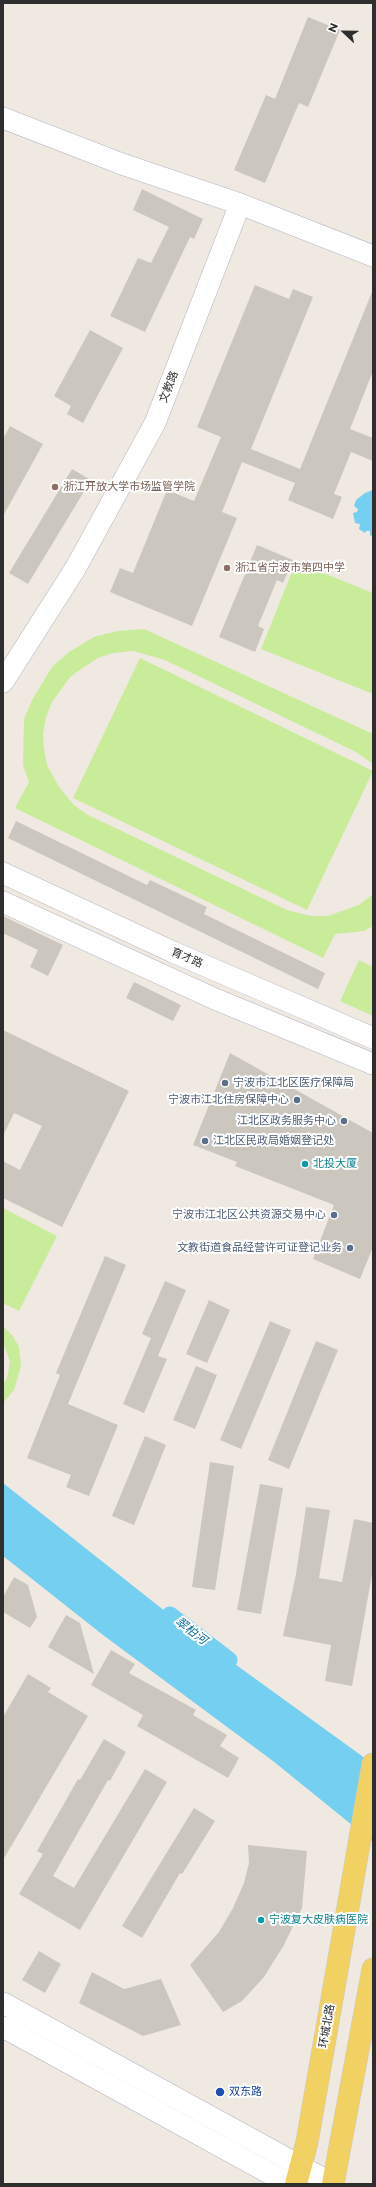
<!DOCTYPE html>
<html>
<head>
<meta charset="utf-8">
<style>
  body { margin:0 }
  #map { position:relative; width:376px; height:2187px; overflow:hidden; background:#efe9e1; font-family:Montserrat,sans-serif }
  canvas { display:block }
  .frame { position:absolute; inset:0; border:4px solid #2e2e2e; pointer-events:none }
  .north { position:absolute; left:324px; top:12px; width:40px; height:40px; -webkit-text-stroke:3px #fff; paint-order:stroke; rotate:292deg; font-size:11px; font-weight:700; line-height:16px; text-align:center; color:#2e2e2e }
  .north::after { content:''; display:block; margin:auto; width:14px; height:18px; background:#2e2e2e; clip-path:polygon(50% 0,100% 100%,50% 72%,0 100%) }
</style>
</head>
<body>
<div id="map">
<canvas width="376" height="2187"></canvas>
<div class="frame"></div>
<div class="north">N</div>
</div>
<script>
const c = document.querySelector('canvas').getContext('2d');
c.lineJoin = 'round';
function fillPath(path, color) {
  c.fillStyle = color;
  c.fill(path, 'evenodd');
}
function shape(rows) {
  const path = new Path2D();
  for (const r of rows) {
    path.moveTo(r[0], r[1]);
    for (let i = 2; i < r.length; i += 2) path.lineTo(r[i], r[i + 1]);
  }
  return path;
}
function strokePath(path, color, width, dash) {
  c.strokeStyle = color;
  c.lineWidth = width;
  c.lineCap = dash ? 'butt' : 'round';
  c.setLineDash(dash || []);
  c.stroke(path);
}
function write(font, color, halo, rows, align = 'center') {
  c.font = font + ' Montserrat,"Noto Sans SC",sans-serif';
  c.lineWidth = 4;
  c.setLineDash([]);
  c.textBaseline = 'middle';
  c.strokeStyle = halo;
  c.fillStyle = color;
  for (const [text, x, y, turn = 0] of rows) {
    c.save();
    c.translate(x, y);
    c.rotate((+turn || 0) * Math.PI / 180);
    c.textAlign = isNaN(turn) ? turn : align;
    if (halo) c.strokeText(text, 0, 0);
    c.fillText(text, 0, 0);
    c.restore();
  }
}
const pitch = shape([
  [296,562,373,593,373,694,261,649],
  [144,629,373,734,373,764,356,752,165,660,133,651,113,653,98,658,84,667,70,677,52,702,46,717,43,734,44,749,47,765,59,787,74,805,86,814,287,910,311,916,328,916,359,905,373,894,373,926,364,931,335,934,323,958,15,808,29,782,23,765,24,719,32,700,52,667,69,652,94,637,118,631],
  [140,658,373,771,307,910,73,798],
  [359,960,373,967,373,1016,340,1001],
  [3,1208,57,1236,19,1311,3,1303],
  [3,1326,12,1335,19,1347,21,1366,14,1390,3,1403,3,1385,7,1378,10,1362,3,1342]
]);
const water = shape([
  [373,490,373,535,370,536,370,531,366,531,365,533,359,529,360,524,355,523,353,513,357,512,358,509,354,506,356,500,365,493],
  [3,1483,199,1638,373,1764,373,1842,273,1761,103,1635,3,1556]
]);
const canal = shape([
  [170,1615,229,1660]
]);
const building = shape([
  [308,17,340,30,308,107,299,103,265,183,234,170,266,95,275,99],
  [142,189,203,219,194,239,190,237,145,332,110,316,138,258,151,263,169,227,133,210],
  [255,285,289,299,293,289,313,297,251,449,300,469,372,292,373,371,350,429,373,438,373,461,351,452,334,494,342,497,333,519,288,500,295,483,242,462,222,512,237,518,192,626,110,592,120,568,133,573,167,490,194,501,221,437,197,427],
  [90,330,123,348,83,423,67,414,71,406,54,396],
  [10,426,43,444,3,516,3,439],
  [72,469,91,480,28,584,9,573],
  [257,545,293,560,283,583,277,580,258,626,264,629,255,652,219,637],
  [16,821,147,885,150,880,207,907,204,914,325,973,318,989,8,838],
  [3,916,63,945,48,976,30,967,38,950,3,933],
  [134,982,181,1005,173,1021,126,998],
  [3,1030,129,1091,62,1227,3,1198,3,1161,20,1170,42,1126,14,1113,3,1136],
  [230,1053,373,1133,373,1247,360,1279,313,1259,334,1205,235,1166,237,1162,193,1145],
  [105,1256,126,1265,68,1404,118,1425,89,1496,66,1487,71,1475,27,1458,60,1375,56,1373],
  [165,1281,186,1290,158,1356,167,1359,144,1413,123,1404,151,1338,142,1334],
  [209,1300,230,1310,207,1363,186,1354],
  [270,1321,291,1330,241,1449,220,1440],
  [316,1341,338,1350,289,1469,268,1460],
  [196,1366,217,1375,195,1429,173,1420],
  [145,1436,166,1445,134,1525,112,1516],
  [210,1462,234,1466,215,1590,192,1587],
  [260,1484,283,1488,261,1614,237,1610],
  [306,1507,330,1510,319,1578,342,1582,354,1519,373,1523,373,1569,352,1686,325,1681,331,1645,283,1636,296,1574],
  [14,1577,28,1585,37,1617,30,1628,3,1612,3,1597],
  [66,1615,80,1623,94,1674,48,1647],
  [111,1650,135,1664,129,1673,196,1710,193,1715,227,1735,220,1746,239,1758,228,1778,137,1726,143,1715,91,1685],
  [28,1674,51,1688,48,1692,88,1716,3,1860,3,1717],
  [104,1739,126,1752,110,1781,108,1780,53,1876,74,1888,145,1769,167,1782,80,1930,19,1894,43,1854,37,1851,78,1779,80,1780],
  [194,1808,215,1821,182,1874,180,1873,142,1938,122,1926],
  [248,1845,307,1851,302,1908,284,1945,264,1977,242,2001,223,2012,190,1965,219,1932,233,1908,244,1883,249,1863],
  [39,1951,61,1964,45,1993,22,1980],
  [92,1972,124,1989,161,1979,181,2025,143,2036,79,2003]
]);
const secondary = shape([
  [3,118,122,164,240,204,373,256],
  [3,682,75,569,155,423,240,204],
  [3,873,173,952,373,1038],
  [3,902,215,999,373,1064],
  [3,2003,333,2184],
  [3,2027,289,2184]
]);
const primary = shape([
  [296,2184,307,2142,373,1764],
  [333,2184,373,1969]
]);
const markers = [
  [55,487,4,"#8d6e63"],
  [227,568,4,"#8d6e63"],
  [225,1083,4,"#5c6f8a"],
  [297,1100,4,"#5c6f8a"],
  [344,1121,4,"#5c6f8a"],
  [205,1141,4,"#5c6f8a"],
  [305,1164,4,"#0f9aa8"],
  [334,1215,4,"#5c6f8a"],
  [350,1248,4,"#5c6f8a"],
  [261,1920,4,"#0f9aa8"],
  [220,2092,5,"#1a4fb4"]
];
const streetNames = [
  ["文教路",169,387,-69],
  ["育才路",187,958,23],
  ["环城北路",327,2026,-80]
];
const educationNames = [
  ["浙江开放大学市场监管学院",63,487],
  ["浙江省宁波市第四中学",235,568]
];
const serviceNames = [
  ["宁波市江北区医疗保障局",233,1083,"left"],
  ["宁波市江北住房保障中心",289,1100],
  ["江北区政务服务中心",336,1121],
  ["江北区民政局婚姻登记处",213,1141,"left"],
  ["宁波市江北区公共资源交易中心",326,1215],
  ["文教街道食品经营许可证登记业务",342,1248]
];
const cultureNames = [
  ["北投大厦",313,1164],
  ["宁波复大皮肤病医院",269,1920]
];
const transitNames = [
  ["双东路",229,2092]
];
const waterNames = [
  ["翠柏河",191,1631,37]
];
fillPath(pitch, '#c9ec9a');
fillPath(water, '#75cff0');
strokePath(canal, '#75cff0', 17);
fillPath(building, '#cbc7bf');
strokePath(secondary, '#b4b7c1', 22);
strokePath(primary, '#c9c9c9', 23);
strokePath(secondary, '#fff', 21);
strokePath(primary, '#f2d163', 22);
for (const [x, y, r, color] of markers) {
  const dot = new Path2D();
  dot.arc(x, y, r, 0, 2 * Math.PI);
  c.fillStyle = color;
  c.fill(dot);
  strokePath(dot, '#fff', 1.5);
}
write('11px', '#2e2e2e', '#fff', streetNames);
write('11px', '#785e54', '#fff', educationNames, 'left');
write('11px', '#4e5e75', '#fff', serviceNames, 'right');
write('11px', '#0d838f', '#fff', cultureNames, 'left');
write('11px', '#164399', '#fff', transitNames, 'left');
write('italic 12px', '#0d6fa3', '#fff', waterNames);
</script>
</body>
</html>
